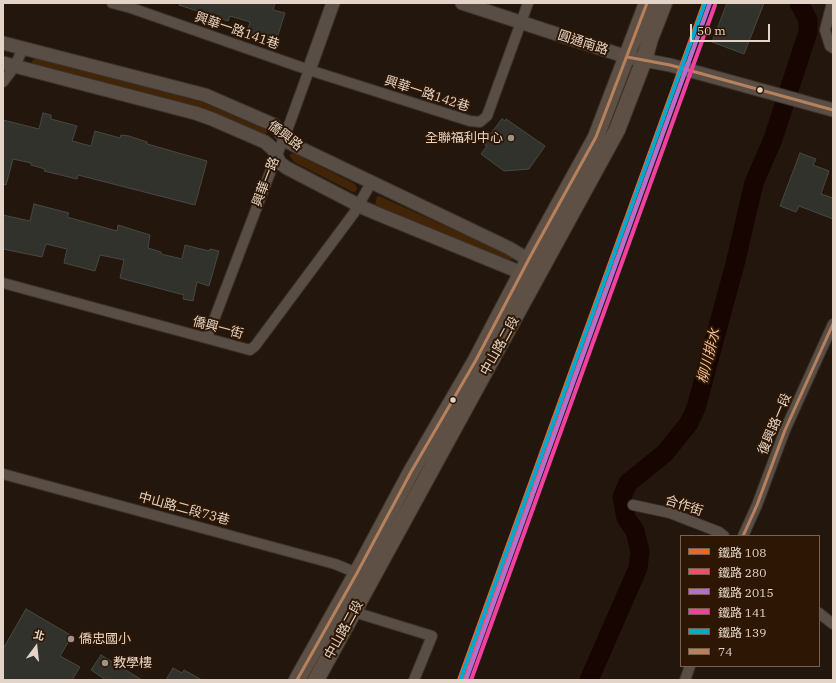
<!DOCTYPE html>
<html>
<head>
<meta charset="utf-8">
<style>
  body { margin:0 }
  #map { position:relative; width:836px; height:683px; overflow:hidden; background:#23170d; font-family:"IBM Plex Serif","Noto Sans TC",serif }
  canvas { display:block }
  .frame { position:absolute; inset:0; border:4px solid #e4d4c7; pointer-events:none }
  .legend { position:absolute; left:680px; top:535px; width:140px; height:132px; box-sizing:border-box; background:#2d1603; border:1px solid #766251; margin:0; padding:5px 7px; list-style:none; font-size:12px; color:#e4d4c7 }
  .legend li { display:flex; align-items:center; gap:8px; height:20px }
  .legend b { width:20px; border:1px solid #766251 }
  .north { position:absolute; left:16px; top:627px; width:40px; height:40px; -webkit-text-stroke:3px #2d1603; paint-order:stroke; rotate:15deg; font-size:11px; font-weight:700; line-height:16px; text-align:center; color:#e4d4c7 }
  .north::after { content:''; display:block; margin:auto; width:14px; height:18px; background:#e4d4c7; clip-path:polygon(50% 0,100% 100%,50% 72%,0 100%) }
  .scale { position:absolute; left:690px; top:24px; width:80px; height:18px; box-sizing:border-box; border:2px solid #e4d4c7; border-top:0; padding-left:5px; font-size:12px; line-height:14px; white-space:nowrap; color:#e4d4c7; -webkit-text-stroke:3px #2d1603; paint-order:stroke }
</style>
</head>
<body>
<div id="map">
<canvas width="836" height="683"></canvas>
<div class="frame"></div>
<ul class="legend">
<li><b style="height:5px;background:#f26522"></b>鐵路 108</li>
<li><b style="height:5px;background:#f44d6c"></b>鐵路 280</li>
<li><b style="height:5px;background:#b36fd0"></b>鐵路 2015</li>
<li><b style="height:5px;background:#f240a1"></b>鐵路 141</li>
<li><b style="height:5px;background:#00a9ce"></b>鐵路 139</li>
<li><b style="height:5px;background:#b6815c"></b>74</li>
</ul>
<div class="north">北</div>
<div class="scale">50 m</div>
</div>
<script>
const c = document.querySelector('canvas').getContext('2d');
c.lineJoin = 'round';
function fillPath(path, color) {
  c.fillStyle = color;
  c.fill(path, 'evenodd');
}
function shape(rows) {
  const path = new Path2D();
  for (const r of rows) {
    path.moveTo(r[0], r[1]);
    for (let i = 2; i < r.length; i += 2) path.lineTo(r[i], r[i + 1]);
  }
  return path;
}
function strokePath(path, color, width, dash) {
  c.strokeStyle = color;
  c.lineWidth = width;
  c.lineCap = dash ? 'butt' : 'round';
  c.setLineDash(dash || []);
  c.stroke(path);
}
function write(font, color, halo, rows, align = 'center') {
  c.font = font + ' "IBM Plex Serif","Noto Sans TC",serif';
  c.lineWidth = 4;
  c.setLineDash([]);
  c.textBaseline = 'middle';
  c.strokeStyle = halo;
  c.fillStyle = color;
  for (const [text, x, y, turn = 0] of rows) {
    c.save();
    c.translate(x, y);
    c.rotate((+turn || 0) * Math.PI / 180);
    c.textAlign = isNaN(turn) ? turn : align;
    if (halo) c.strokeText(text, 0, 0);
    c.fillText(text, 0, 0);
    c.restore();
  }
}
const green = shape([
  [36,58,202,102,267,130,267,133,265,134,262,134,199,107,32,64,32,61],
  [294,153,355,184,357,188,356,191,354,192,351,191,294,162,290,156,290,154],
  [379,196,508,254,512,257,512,259,510,260,497,256,381,207,375,204,377,197]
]);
const river = shape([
  [589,680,638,568,640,551,635,531,626,518,622,497,628,483,665,453,689,423,696,408,735,264,754,183,773,139,808,32,808,20,799,3]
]);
const building = shape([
  [180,3,275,3,273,10,285,13,275,44,246,36,250,22,230,16,228,21,179,5,180,3],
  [727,3,764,3,744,54,712,42,727,3],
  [43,113,51,115,51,119,77,126,72,141,91,146,95,131,120,138,121,135,129,136,147,142,147,144,207,161,195,205,78,175,77,179,44,171,45,169,31,165,31,163,13,159,6,185,3,184,3,120,39,129,43,113],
  [502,119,505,121,506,119,545,146,529,169,504,171,481,154,487,146,483,144,502,119],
  [800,153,816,159,813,165,829,171,821,194,833,198,833,219,799,206,796,212,780,206,800,153],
  [34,204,69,213,67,217,117,231,118,225,150,235,148,248,161,252,161,254,182,259,185,245,209,251,210,249,219,251,209,286,197,282,193,301,183,299,184,295,120,278,124,260,100,255,95,271,64,263,67,249,46,244,42,257,3,249,3,215,30,221,34,204],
  [26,609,72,636,60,656,80,667,72,680,3,680,3,649,26,609],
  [101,655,142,680,106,680,91,670,101,655],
  [173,668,182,673,184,670,202,680,166,680,173,668]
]);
const minor = shape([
  [112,3,131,8,309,70,470,121,480,122,487,116,528,3],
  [832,3,825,30,830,46,833,48],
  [3,82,15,66,23,48],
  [3,283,250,350,255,346,354,213,371,183],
  [207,338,271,170,289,125,309,70],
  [3,474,335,564,357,573],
  [633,505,670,513,719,532,724,536],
  [743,536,757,505,785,430,833,324],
  [354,612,432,636,414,680],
  [819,613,833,624],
  [685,680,690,666]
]);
const tertiary = shape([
  [462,3,627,57,670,65,833,110],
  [3,43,205,95,274,125,288,142,302,149,509,248,529,260],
  [3,63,195,113,212,119,265,142,273,149,280,163,287,168,364,208,378,214,522,273],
  [309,70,333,3]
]);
const primary = shape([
  [297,680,357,573,411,472,476,360,531,255,596,137,647,3],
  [316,680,617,130,644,60,650,39,664,3]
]);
const bus1 = shape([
  [627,57,670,65,833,110],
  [743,536,757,505,785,430,833,324],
  [297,680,357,573,411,472,476,360,531,255,596,137,647,3]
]);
const rail1 = shape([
  [459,680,704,3]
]);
const rail2 = shape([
  [464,680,709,5]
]);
const rail3 = shape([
  [466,680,710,3]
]);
const rail4 = shape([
  [471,680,715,5]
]);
const rail5 = shape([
  [461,678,705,3]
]);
const markers = [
  [760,90,3.5,"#e4d4c7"],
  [511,138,4,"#a09286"],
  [453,400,3.5,"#e4d4c7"],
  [71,639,4,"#a09286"],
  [105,663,4,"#a09286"]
];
const streetNames = [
  ["興華一路141巷",237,31,19],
  ["圓通南路",583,43,18],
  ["興華一路142巷",427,94,18],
  ["僑興路",285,136,37],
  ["興華一路",266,182,-69],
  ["僑興一街",218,328,15],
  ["中山路二段",500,346,-61],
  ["復興路一段",775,424,-67],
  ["合作街",684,506,18],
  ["中山路二段73巷",184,509,15],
  ["中山路二段",344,630,-61]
];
const poiNames = [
  ["全聯福利中心",503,138,"right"],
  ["僑忠國小",79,639],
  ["教學樓",113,663]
];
const waterNames = [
  ["柳川排水",709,356,-76]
];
fillPath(green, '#422407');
strokePath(river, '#160501', 19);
fillPath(building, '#32322c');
strokePath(building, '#484842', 1);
strokePath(minor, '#3c322b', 12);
strokePath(tertiary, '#3c322b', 15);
strokePath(primary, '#3c322b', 18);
strokePath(minor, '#584e45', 10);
strokePath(tertiary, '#584e45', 13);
strokePath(primary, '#5e5044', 16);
strokePath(bus1, '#b6815c', 3);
strokePath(rail1, '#f26522', 4);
strokePath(rail2, '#f44d6c', 4);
strokePath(rail3, '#b36fd0', 4);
strokePath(rail4, '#f240a1', 4);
strokePath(rail5, '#00a9ce', 4);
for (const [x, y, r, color] of markers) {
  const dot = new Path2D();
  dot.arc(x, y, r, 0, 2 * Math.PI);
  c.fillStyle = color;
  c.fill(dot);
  strokePath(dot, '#2d1603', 1.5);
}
write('13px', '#e4d4c7', '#2d1603', streetNames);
write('13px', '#e4d4c7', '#2d1603', poiNames, 'left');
write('italic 14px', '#fbc397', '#2d1603', waterNames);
</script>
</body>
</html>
